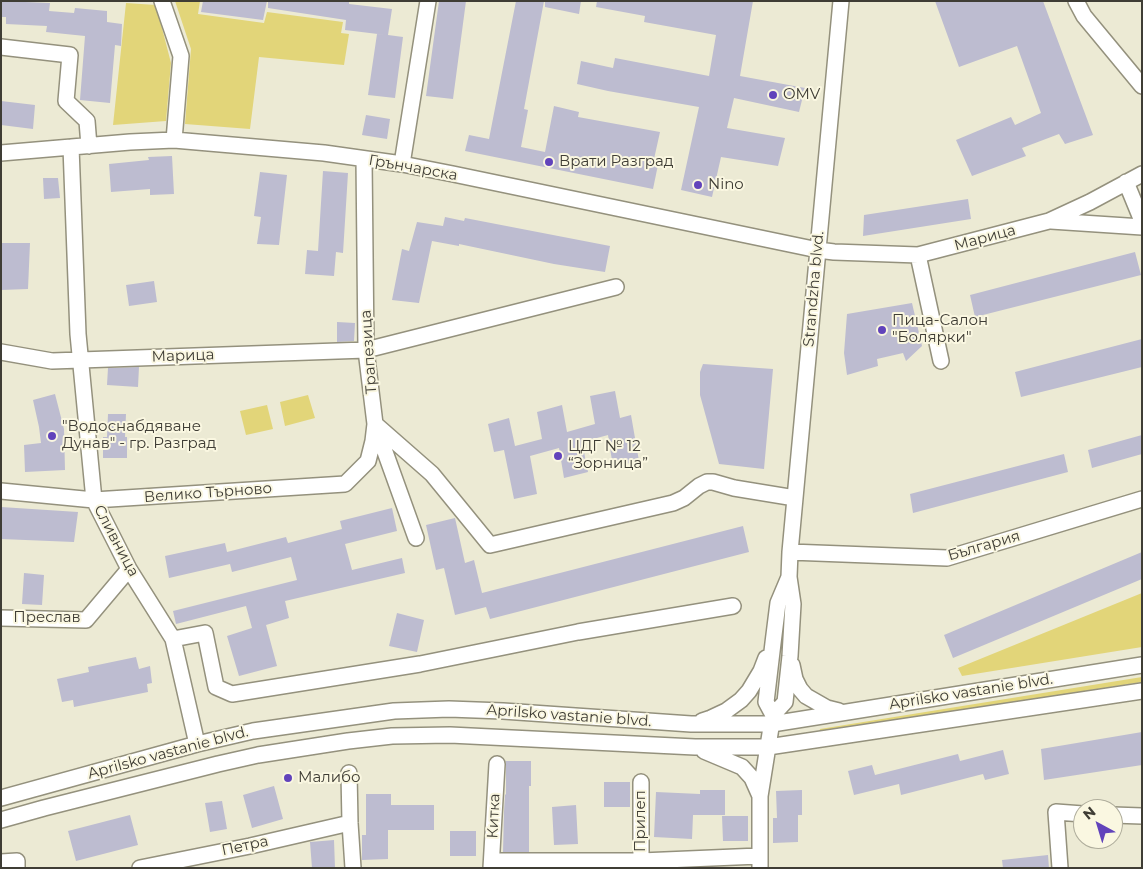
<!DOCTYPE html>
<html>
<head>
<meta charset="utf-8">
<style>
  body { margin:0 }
  #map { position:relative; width:1143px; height:869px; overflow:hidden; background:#ecead4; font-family:Montserrat,sans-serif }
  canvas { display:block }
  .frame { position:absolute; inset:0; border:2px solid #3f3d35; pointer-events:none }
  .north { position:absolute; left:1073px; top:799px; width:50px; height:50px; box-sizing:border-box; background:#faf7e1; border:1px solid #afad9c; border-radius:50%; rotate:321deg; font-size:14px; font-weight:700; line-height:20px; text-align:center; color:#3f3d35 }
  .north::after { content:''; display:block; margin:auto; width:18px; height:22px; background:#6143bb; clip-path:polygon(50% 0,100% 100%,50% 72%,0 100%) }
</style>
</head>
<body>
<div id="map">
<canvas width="1143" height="869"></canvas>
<div class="frame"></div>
<div class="north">N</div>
</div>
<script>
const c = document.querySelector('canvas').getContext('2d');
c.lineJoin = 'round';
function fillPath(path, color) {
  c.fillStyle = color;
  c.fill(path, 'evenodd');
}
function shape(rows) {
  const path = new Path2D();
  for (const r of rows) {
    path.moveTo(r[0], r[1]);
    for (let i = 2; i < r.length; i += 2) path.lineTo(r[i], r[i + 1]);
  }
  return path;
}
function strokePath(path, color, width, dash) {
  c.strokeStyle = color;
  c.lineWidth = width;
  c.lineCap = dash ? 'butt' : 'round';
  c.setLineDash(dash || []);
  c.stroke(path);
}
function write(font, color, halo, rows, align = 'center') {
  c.font = font + ' Montserrat,sans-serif';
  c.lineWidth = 4;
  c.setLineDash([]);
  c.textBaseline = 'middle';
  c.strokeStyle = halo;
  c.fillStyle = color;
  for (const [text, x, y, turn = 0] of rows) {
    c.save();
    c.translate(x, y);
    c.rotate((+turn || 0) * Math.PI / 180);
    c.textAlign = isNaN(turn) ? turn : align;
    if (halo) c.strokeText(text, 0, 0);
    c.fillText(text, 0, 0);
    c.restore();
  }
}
const green = shape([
  [175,1,200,1,198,14,264,23,267,12,343,22,341,33,349,34,344,65,259,57,250,129,185,124,191,49],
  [126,3,156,5,171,63,166,121,113,125],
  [308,395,315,418,285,426,280,402],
  [267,405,273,429,246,435,240,411],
  [1142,593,1142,647,962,676,958,668],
  [1142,677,1142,682,819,733,820,729]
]);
const building = shape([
  [1,1,50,3,49,11,74,13,75,8,107,11,107,22,122,24,121,46,115,45,110,103,80,100,85,36,46,32,47,26,6,24,6,17,1,17],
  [203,1,267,1,263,20,201,12],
  [268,1,349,1,349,4,392,9,388,35,403,37,395,98,368,95,377,34,386,35,345,30,346,20,268,8],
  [439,1,466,1,453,99,426,96],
  [516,1,544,1,524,109,528,110,521,147,545,152,554,106,579,112,578,117,660,132,654,159,659,160,653,189,465,151,469,135,489,139],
  [545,1,581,1,579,14,545,7],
  [597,1,753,1,740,76,805,88,799,112,734,98,727,128,785,138,778,166,721,157,712,197,681,190,699,107,608,91,577,84,581,61,613,68,615,58,709,76,716,35,644,22,645,16,596,7],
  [935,1,1043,1,1093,135,1065,144,1059,134,1022,148,1026,156,972,176,956,140,1011,117,1015,125,1041,113,1017,46,959,67],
  [1,101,35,105,33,129,1,125],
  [366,115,390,119,387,139,362,135],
  [172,156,174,194,150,195,150,189,111,192,109,164,149,160,148,157],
  [323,171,348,173,343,253,336,252,334,276,305,274,307,250,318,251],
  [260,172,287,175,279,245,257,244,261,217,254,216],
  [43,178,58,178,60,198,44,199],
  [968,199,971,219,863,236,864,215],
  [445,217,464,221,465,218,610,246,605,272,554,264,459,244,459,246,432,241,419,303,392,300,402,249,409,251,417,222,443,226],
  [1,243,30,243,28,289,1,290],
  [1135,252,1141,275,975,317,970,295],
  [154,281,157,302,129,306,126,285],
  [912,303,922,346,906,361,903,353,877,359,878,366,847,375,844,353,847,314],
  [337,322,355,323,354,341,337,342],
  [1142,339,1142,367,1021,397,1015,372],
  [703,364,773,369,764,469,719,464,700,395,700,372],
  [139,367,138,387,107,385,108,368],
  [615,391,620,418,631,415,639,461,613,467,608,435,582,442,588,472,564,478,559,448,530,456,537,494,514,499,504,450,494,452,488,424,509,418,515,446,542,439,537,412,562,405,567,432,595,424,590,396],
  [55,394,64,429,65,470,25,472,24,445,41,443,39,427,33,400],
  [108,414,126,414,125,437,127,437,127,458,103,458,103,437,107,437],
  [1142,435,1142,454,1092,468,1088,450],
  [1064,454,1068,472,913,513,910,494],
  [1,507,78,512,74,542,1,539],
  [392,508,397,531,345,544,352,570,402,558,405,573,285,601,289,618,266,625,277,666,239,676,227,636,252,628,246,606,176,624,173,611,297,580,291,557,232,572,230,564,169,578,165,556,225,543,227,552,286,537,288,543,342,529,340,521],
  [455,518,465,563,474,560,482,593,743,526,749,552,490,619,486,607,455,615,444,568,436,570,426,525],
  [1142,552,1142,579,953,658,944,635],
  [24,573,44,575,42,605,22,604],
  [397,613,424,620,417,652,389,646],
  [136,657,139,669,150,666,152,683,147,684,148,692,74,707,73,700,62,702,57,679,89,672,88,667],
  [1142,732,1142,765,1044,780,1041,749],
  [1003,750,1009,774,985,780,983,774,901,795,899,784,854,795,848,771,872,765,875,775,958,754,960,761],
  [506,761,531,761,531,786,529,786,529,852,503,852,504,812,505,795,506,794],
  [604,782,630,782,630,807,604,807],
  [274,786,283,819,252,828,243,795],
  [700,790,725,790,725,815,693,815,692,839,654,837,656,792,700,794],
  [802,790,802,815,798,815,798,842,773,843,773,818,777,818,776,791],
  [366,794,391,794,391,805,434,805,434,830,388,830,388,859,362,860,362,835,366,835],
  [222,801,227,829,210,832,205,803],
  [576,805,578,844,554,845,552,807],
  [130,815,138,845,76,861,68,831],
  [722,816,748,816,748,841,723,841],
  [450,831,476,831,476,856,450,856],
  [334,840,335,868,312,868,310,842],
  [1048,855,1049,868,1003,868,1002,860]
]);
const minor = shape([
  [162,1,181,56,174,140],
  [1076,1,1084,16,1142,86],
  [1,47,70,55,66,101,87,121,89,146],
  [71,147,78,334,94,500,129,569,173,639,197,744],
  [1,153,130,142,174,140,324,153,402,164,453,174,818,250,834,252,918,255,1049,221,1090,202,1142,174],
  [364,159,366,350,375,424,416,538],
  [402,164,428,1],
  [1126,182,1142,221],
  [1051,221,1142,227],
  [918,255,941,361],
  [1,352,52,361,366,350,616,287],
  [375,424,432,474,490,545,673,503,684,498,699,486,707,482,713,482,734,488,795,498],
  [1,491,94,500,345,484,368,461,373,441,375,424],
  [790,552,947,558,1142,499],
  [1,618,86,620,129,569],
  [173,639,205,633,216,687,232,694,420,664,578,632,733,606],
  [792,665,795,679,800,689,806,696,827,708,839,711],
  [773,715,785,702,790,656,793,604,789,577,790,552,841,1],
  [702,721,711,718,726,711,741,700,749,691,761,671,766,658],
  [704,751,742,767,752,778,760,796],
  [349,773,350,823,353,868],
  [1,798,197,744,253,731,394,711,449,709,503,711,691,724,772,724,1142,665],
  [1113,815,1142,816],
  [1,820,44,808,218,764,258,755,348,741,392,736,450,735,695,747,768,747,1142,691],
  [641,861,641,782],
  [1,862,17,861,17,868],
  [140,868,250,846,350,823],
  [491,868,497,764],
  [495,868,492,861,641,861,759,856],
  [760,868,760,796,773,715,766,702,773,643,778,603,789,577],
  [1060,868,1056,812,1083,814]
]);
const markers = [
  [773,95,5,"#6143bb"],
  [549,162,5,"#6143bb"],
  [698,185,5,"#6143bb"],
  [882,330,5,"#6143bb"],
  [52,436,5,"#6143bb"],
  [558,456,5,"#6143bb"],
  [288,778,5,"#6143bb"]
];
const poiNames = [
  ["OMV",783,95],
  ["Врати Разград",559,162],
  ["Nino",708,185],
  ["Пица-Салон",892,321],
  ["\"Болярки\"",892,338],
  ["\"Водоснабдяване",62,427],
  ["Дунав\" - гр. Разград",62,444],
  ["ЦДГ № 12",568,447],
  ["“Зорница”",568,464],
  ["Малибо",298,778]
];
const streetNames = [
  ["Грънчарска",413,168,10],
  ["Марица",985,238,-15],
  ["Strandzha blvd.",814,289,-85],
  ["Трапезица",369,352,-94],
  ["Марица",183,356,-2],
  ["Велико Търново",208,493,-4],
  ["Сливница",116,541,62],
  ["България",984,546,-16],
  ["Преслав",47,618],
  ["Aprilsko vastanie blvd.",971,692,-9],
  ["Aprilsko vastanie blvd.",569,716,4],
  ["Aprilsko vastanie blvd.",168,753,-15],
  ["Китка",494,816,-87],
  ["Прилеп",641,821,-90],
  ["Петра",245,846,-12]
];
fillPath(green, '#e2d579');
fillPath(building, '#bdbcd0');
strokePath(minor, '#94917d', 18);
strokePath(minor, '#fff', 15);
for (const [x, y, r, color] of markers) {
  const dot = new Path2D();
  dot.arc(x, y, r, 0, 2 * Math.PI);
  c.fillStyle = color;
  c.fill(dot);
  strokePath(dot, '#faf7e1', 2);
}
write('15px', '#3f3d35', '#faf7e1', poiNames, 'left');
write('15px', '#3f3d35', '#faf7e1', streetNames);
</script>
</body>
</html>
